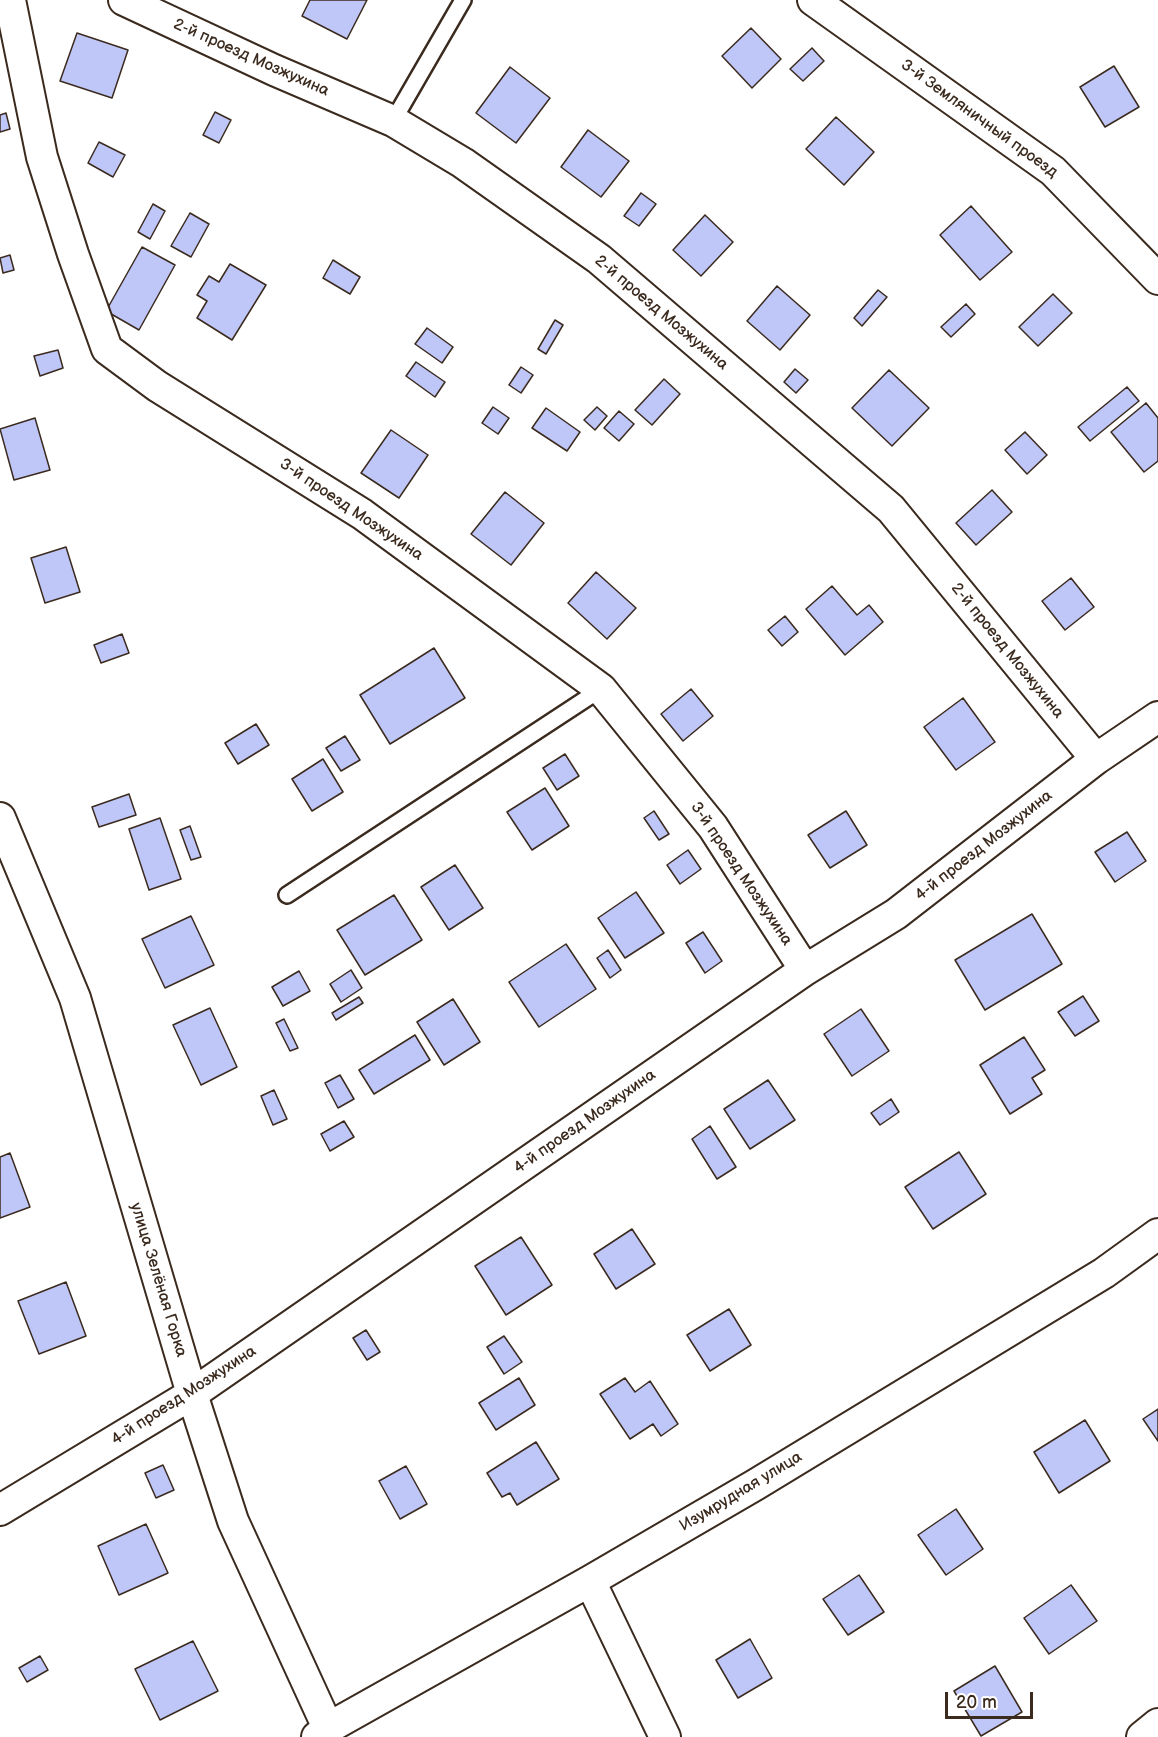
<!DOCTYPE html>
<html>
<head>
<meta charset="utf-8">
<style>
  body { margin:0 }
  #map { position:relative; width:1158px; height:1737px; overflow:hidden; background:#fff; font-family:"Balsamiq Sans",sans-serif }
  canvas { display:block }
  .scale { position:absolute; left:945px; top:1692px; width:88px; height:27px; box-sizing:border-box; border:3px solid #3b2a1e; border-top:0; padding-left:8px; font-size:18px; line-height:21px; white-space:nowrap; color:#3b2a1e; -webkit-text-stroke:4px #fff; paint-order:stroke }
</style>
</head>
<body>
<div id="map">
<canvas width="1158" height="1737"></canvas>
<div class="scale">20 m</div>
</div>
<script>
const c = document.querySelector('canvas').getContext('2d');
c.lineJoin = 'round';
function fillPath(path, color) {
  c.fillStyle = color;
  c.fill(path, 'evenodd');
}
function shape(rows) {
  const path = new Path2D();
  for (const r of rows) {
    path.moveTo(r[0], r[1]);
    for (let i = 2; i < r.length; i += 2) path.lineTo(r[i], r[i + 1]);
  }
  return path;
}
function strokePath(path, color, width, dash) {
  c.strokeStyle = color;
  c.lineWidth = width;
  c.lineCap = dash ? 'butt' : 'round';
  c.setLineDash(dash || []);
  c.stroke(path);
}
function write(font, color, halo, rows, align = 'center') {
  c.font = font + ' "Balsamiq Sans",sans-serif';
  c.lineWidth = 5;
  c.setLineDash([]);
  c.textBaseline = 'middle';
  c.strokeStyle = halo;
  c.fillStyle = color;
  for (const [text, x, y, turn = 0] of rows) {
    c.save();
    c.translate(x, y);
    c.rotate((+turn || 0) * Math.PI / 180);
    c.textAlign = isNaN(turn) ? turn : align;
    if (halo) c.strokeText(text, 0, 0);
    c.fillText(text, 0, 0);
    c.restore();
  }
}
const building = shape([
  [310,0,367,0,347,39,302,16,310,0],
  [751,28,781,59,752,88,722,56,751,28],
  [77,33,128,50,112,98,60,81,77,33],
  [812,48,824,61,803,81,790,69,812,48],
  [1114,66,1139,107,1105,127,1080,87,1114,66],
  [510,67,550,98,516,143,476,113,510,67],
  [215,112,231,120,219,143,203,135,215,112],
  [6,113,10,129,0,132,0,115,6,113],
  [836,117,874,152,844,185,806,149,836,117],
  [588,130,629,161,601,197,561,167,588,130],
  [99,142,125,155,113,177,88,163,99,142],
  [641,193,656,204,639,226,624,216,641,193],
  [153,204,165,211,150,239,138,232,153,204],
  [971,206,1012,252,980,280,940,235,971,206],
  [190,213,209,224,191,257,171,246,190,213],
  [705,215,733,242,701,276,673,250,705,215],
  [142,247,175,265,139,330,106,311,142,247],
  [10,255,14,270,3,273,0,258,10,255],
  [333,260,360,277,350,294,323,278,333,260],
  [230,264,266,285,232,340,197,318,207,301,197,295,209,276,219,282,230,264],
  [777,286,810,315,780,350,747,321,777,286],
  [878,290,887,297,862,326,854,318,878,290],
  [1053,294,1072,313,1038,346,1019,327,1053,294],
  [966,304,975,314,951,337,941,327,966,304],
  [555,320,563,325,546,354,538,349,555,320],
  [427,328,453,347,442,363,415,344,427,328],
  [58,350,63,368,40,376,34,356,58,350],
  [416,362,445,382,435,397,406,376,416,362],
  [521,367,533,375,521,393,509,385,521,367],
  [795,369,808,380,796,393,784,382,795,369],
  [889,370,929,408,892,446,852,408,889,370],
  [664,379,680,394,652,425,635,410,664,379],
  [1127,387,1139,401,1090,441,1078,427,1127,387],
  [1146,403,1158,418,1158,461,1144,472,1111,432,1146,403],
  [493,407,509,418,498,434,482,423,493,407],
  [597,407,607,416,595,430,584,420,597,407],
  [546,408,580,432,567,451,532,428,546,408],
  [619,411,634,424,619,441,604,428,619,411],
  [35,418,50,470,14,480,0,429,35,418],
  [391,430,428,455,399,498,361,473,391,430],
  [1025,432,1047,455,1027,474,1005,450,1025,432],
  [992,490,1012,512,976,545,956,523,992,490],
  [505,492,544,523,511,565,471,534,505,492],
  [66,547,80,592,45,603,31,558,66,547],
  [596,572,636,608,607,639,568,603,596,572],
  [1071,578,1094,607,1065,630,1042,601,1071,578],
  [832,586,857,615,869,605,883,622,845,655,806,609,832,586],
  [785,616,798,632,782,646,768,630,785,616],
  [122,634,129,653,101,663,94,645,122,634],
  [434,648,465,698,390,744,360,695,434,648],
  [691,689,713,716,683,741,661,714,691,689],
  [963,698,995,742,956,770,924,727,963,698],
  [256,724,269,745,238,764,225,743,256,724],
  [345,736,360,760,341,771,326,748,345,736],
  [565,754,579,776,557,790,543,768,565,754],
  [323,759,343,792,312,811,292,779,323,759],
  [545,788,569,826,532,850,507,812,545,788],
  [129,794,136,815,99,827,92,807,129,794],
  [654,811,669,834,659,840,644,818,654,811],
  [846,811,867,845,830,868,808,835,846,811],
  [160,818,181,879,149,890,129,829,160,818],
  [190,826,201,857,191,860,180,830,190,826],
  [1127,832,1146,861,1115,882,1095,852,1127,832],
  [688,850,701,869,680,884,667,865,688,850],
  [455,865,483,908,449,930,421,887,455,865],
  [636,892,664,933,625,958,598,918,636,892],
  [394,895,422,940,365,975,337,930,394,895],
  [1032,914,1062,964,985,1010,955,960,1032,914],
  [191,916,214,965,165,988,142,939,191,916],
  [703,932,722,961,705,973,686,943,703,932],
  [566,944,596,989,539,1027,509,982,566,944],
  [608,950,621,970,610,978,597,958,608,950],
  [351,970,362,988,341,1002,330,984,351,970],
  [299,971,310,991,283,1006,272,987,299,971],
  [1083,996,1099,1021,1075,1036,1058,1012,1083,996],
  [359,997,363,1003,336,1020,332,1013,359,997],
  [453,999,480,1042,444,1065,417,1022,453,999],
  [210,1008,237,1067,201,1085,173,1025,210,1008],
  [861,1009,889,1051,852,1076,824,1034,861,1009],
  [284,1019,298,1048,290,1051,276,1023,284,1019],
  [415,1035,430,1060,374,1094,359,1070,415,1035],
  [1024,1037,1045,1070,1032,1078,1042,1094,1010,1114,980,1065,1024,1037],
  [340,1075,354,1099,338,1108,325,1083,340,1075],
  [768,1080,795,1120,750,1149,724,1109,768,1080],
  [274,1090,287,1119,273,1125,261,1096,274,1090],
  [891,1099,899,1112,880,1125,871,1113,891,1099],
  [344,1121,354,1137,330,1151,321,1134,344,1121],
  [710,1126,736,1167,717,1179,692,1139,710,1126],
  [959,1152,986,1194,933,1229,905,1187,959,1152],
  [10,1153,30,1207,0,1218,0,1157,10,1153],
  [632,1229,655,1264,616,1289,594,1254,632,1229],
  [521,1237,552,1285,506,1315,475,1266,521,1237],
  [66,1282,86,1336,39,1354,18,1301,66,1282],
  [729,1309,751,1345,710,1371,687,1335,729,1309],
  [366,1330,380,1352,367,1360,353,1338,366,1330],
  [504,1336,522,1362,504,1374,487,1347,504,1336],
  [519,1378,535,1405,496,1430,479,1403,519,1378],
  [625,1378,635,1392,650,1381,678,1424,661,1436,653,1424,630,1439,600,1394,625,1378],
  [1158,1409,1158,1441,1143,1419,1158,1409],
  [1085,1420,1110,1461,1059,1493,1034,1452,1085,1420],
  [536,1442,559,1479,517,1505,510,1493,502,1497,487,1473,536,1442],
  [163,1465,174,1490,156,1498,145,1473,163,1465],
  [406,1466,427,1504,400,1519,379,1481,406,1466],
  [956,1509,983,1549,946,1575,918,1535,956,1509],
  [146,1524,168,1573,119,1595,98,1546,146,1524],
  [859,1575,884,1612,848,1635,823,1599,859,1575],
  [1071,1585,1097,1621,1049,1654,1024,1618,1071,1585],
  [750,1639,772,1678,738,1698,716,1660,750,1639],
  [193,1641,218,1691,160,1720,135,1669,193,1641],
  [40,1656,48,1670,27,1682,19,1668,40,1656],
  [995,1666,1022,1712,981,1736,954,1691,995,1666]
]);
const service = shape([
  [393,121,463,0],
  [287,895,601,689]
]);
const minor = shape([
  [10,0,42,157,73,254,107,349,157,386,362,514,601,689,713,827,805,970],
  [124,0,274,70,393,121,463,163,599,259,891,509,1096,759],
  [813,0,1053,171,1158,279],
  [0,818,75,998,192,1394,233,1521,328,1728,327,1737],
  [0,1510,192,1394,805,970,896,914,1096,759,1158,717],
  [590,1581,665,1737],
  [317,1737,328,1728,590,1581,755,1485,1104,1273,1158,1234],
  [1142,1737,1158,1724]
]);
const streetNames = [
  ["2-й проезд Мозжухина",251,58,24],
  ["3-й Земляничный проезд",979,119,36],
  ["2-й проезд Мозжухина",661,313,40],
  ["3-й проезд Мозжухина",351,510,34],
  ["2-й проезд Мозжухина",1007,651,51],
  ["4-й проезд Мозжухина",984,846,-38],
  ["3-й проезд Мозжухина",741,874,56],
  ["4-й проезд Мозжухина",585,1122,-35],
  ["улица Зелёная Горка",158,1280,73],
  ["4-й проезд Мозжухина",184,1396,-33],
  ["Изумрудная улица",741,1492,-31]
];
fillPath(building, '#bfc6f8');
strokePath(building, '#3b2a1e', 1.5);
strokePath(service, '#3b2a1e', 20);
strokePath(minor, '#3b2a1e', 34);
strokePath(service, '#fff', 15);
strokePath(minor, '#fff', 30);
write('16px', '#3b2a1e', '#fff', streetNames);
</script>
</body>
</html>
